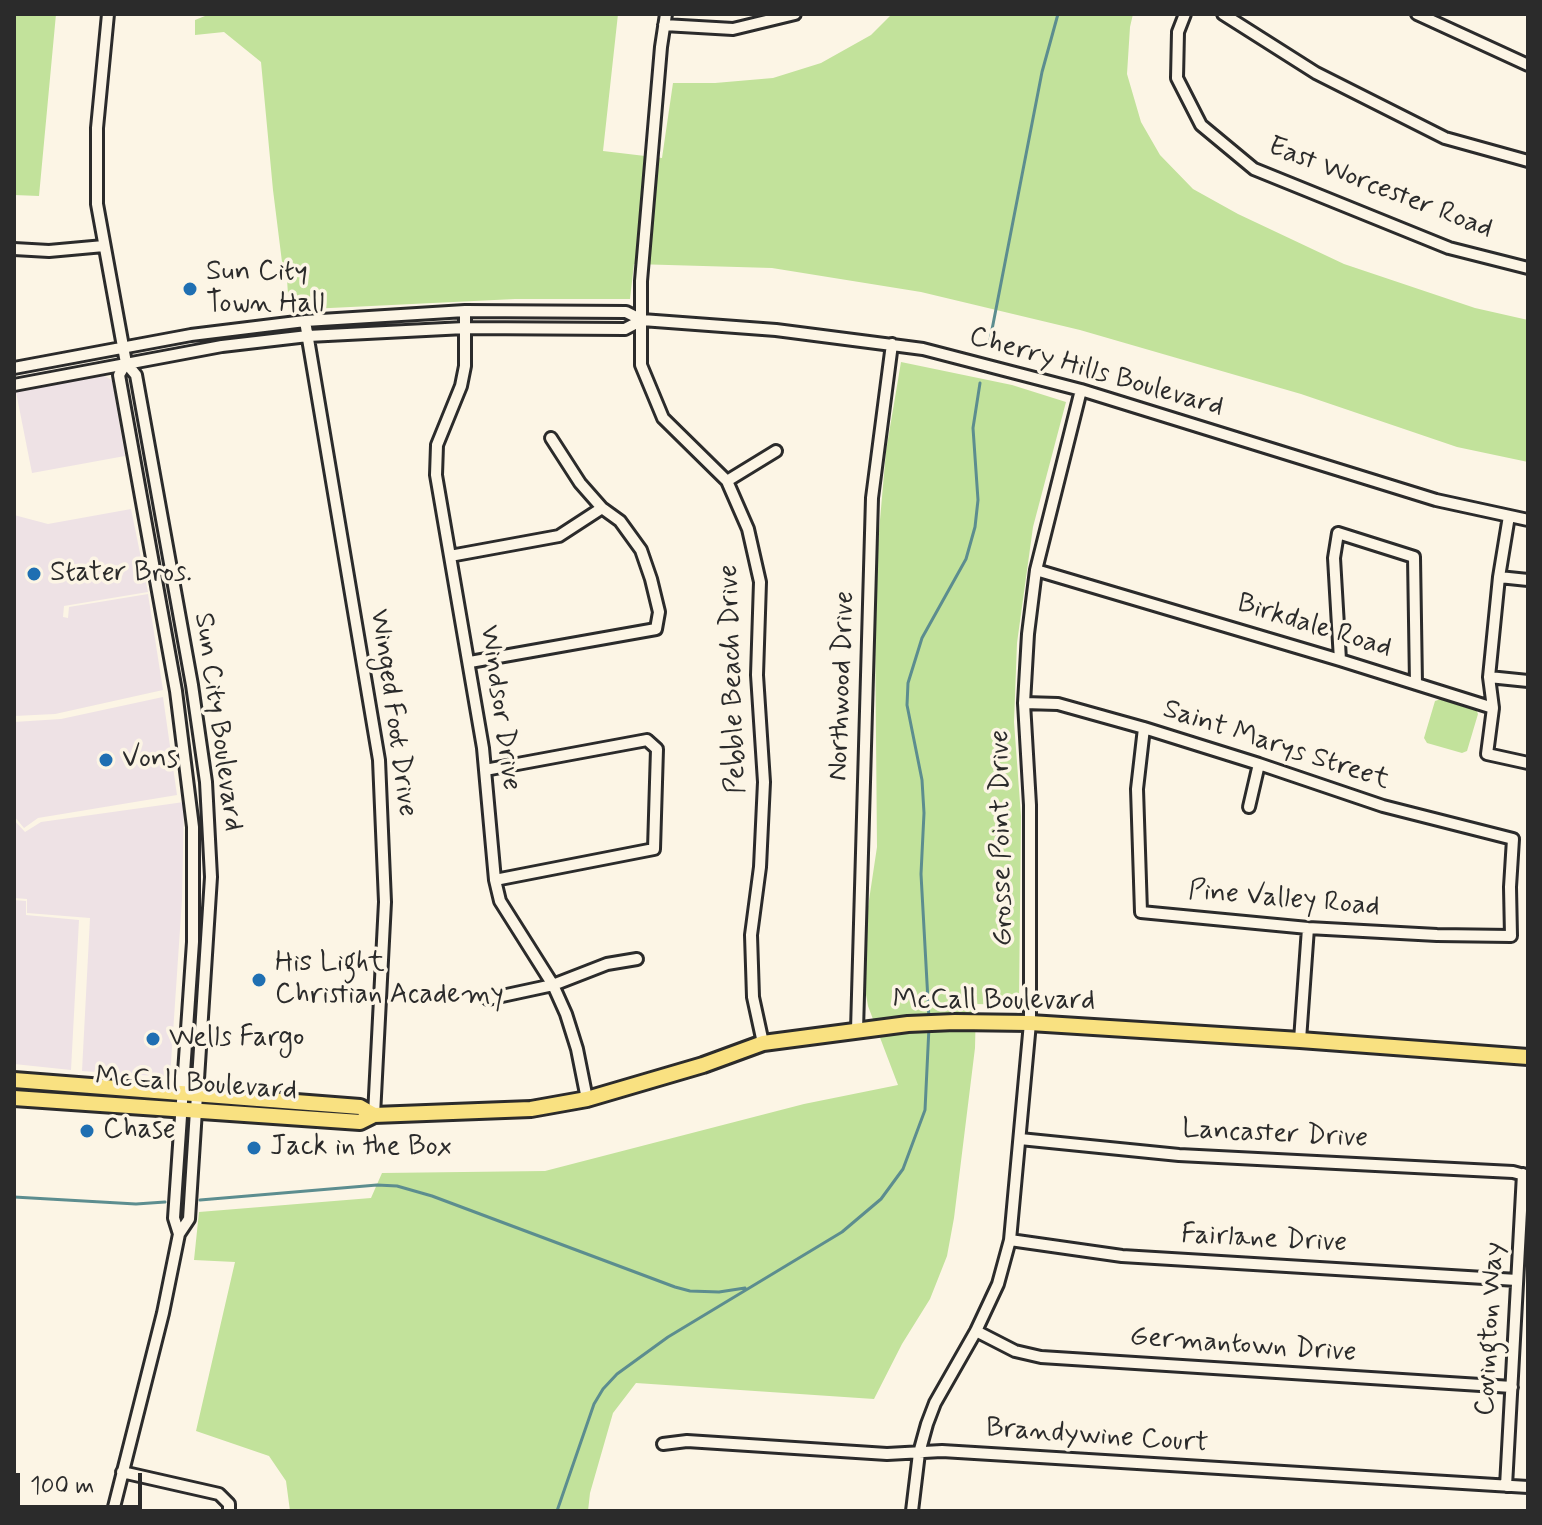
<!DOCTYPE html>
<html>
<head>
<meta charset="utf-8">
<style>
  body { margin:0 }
  #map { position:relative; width:1542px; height:1525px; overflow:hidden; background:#fcf5e5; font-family:Mynerve,sans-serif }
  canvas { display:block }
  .frame { position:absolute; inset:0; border:16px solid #2b2b2b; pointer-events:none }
  .scale { position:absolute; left:16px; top:1473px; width:126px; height:36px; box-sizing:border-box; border:4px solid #2b2b2b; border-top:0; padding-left:10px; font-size:24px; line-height:28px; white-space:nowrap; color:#2b2b2b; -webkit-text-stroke:6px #fcf5e5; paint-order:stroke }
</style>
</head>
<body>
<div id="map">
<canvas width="1542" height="1525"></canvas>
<div class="frame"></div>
<div class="scale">100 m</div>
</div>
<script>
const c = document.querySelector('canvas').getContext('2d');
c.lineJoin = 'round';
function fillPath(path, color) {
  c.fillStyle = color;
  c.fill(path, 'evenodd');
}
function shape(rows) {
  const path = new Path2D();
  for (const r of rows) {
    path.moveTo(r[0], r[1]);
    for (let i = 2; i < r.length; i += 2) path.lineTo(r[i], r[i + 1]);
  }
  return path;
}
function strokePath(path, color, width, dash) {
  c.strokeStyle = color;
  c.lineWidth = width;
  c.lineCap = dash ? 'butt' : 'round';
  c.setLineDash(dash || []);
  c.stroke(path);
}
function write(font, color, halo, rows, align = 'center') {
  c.font = font + ' Mynerve,sans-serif';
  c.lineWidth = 7;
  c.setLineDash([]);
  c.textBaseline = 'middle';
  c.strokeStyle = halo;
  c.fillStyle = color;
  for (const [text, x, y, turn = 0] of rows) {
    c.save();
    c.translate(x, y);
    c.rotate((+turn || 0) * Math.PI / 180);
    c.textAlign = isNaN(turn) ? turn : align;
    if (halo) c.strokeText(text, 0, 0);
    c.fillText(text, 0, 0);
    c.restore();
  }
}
const built = shape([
  [101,374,112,380,125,456,32,473,16,392],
  [131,509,148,592,64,606,63,617,68,618,69,607,148,594,163,690,55,714,14,716,14,515,48,524],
  [163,697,177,795,38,818,24,828,14,816,14,722,61,719],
  [184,802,182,900,170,1077,82,1071,90,918,27,913,27,899,14,898,14,820,25,832,41,822],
  [14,900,26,901,26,915,79,920,71,1070,14,1064]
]);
const green = shape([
  [14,14,56,14,39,196,14,195],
  [210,14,618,14,603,151,662,158,673,83,715,83,773,78,821,63,871,35,892,14,1133,14,1130,27,1127,74,1141,122,1160,155,1193,189,1238,214,1344,264,1475,308,1528,320,1528,462,1457,447,1301,394,1080,330,921,292,772,268,634,264,630,299,515,299,289,310,287,279,282,262,273,190,261,62,224,32,195,35,195,20],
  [901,362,1012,385,1066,402,1033,527,1017,643,1014,722,1021,816,1019,1000,1014,1005,976,1004,975,1048,954,1218,947,1256,930,1299,902,1344,874,1399,636,1383,613,1413,590,1493,588,1511,290,1511,286,1481,269,1456,196,1431,235,1262,194,1260,199,1212,371,1198,382,1173,545,1171,804,1104,898,1085,868,1006,860,960,877,847,875,624,878,543,886,451],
  [1441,699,1476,709,1478,714,1467,751,1462,753,1427,743,1424,738,1435,701]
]);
const stream = shape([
  [989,345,1042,72,1058,14],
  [929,1019,921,874,924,813,922,780,907,705,908,683,922,638,966,559,975,527,978,500,973,428,980,383],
  [14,1197,136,1204,165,1202],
  [200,1200,377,1185,397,1186,432,1196,675,1287,690,1291,719,1292,745,1288],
  [557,1511,594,1404,603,1389,617,1374,668,1337,842,1232,881,1199,903,1169,925,1110,929,1027]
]);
const minor = shape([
  [108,14,97,128,97,204,126,363,136,375,192,685,206,782,211,877,189,1219,179,1234,163,1313,113,1511],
  [666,14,661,47,641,281,641,365,663,418,727,481,748,529,760,582,757,675,764,782,760,867,751,935,753,997,763,1043],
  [1185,14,1178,32,1177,78,1201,125,1254,169,1449,248,1528,268],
  [1223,14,1316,73,1445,138,1528,161],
  [1417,14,1528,65],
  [664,25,733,29,795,14],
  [14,249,49,251,104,246],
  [465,311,465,366,461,386,437,445,436,475,483,748,495,880,500,901,553,985,566,1014,577,1049,587,1099],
  [305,321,379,760,385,902,374,1115],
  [126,363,119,375,176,691,193,827,193,942,174,1218,179,1234],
  [14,368,191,335,305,321,465,311,626,312,642,320,776,330,923,349,1081,390,1436,500,1528,520],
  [14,385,222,346,308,336,465,328,625,329,642,320],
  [727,481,776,451],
  [450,556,559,536,602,508],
  [1036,570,1340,660,1493,708,1487,754,1528,763],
  [1499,577,1528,580],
  [1340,660,1334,558,1338,533,1414,557,1416,684],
  [470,662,656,629,659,612,651,579,641,550,620,521,602,508,580,483,551,438],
  [1489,677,1528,681],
  [1024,703,1058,704,1144,728,1259,764,1383,806,1513,839,1510,887,1511,936,1437,935,1308,928,1141,912,1137,789,1144,728],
  [1493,708,1489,677,1499,577,1509,516],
  [485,770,647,740,657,749,654,849,495,880],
  [1249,807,1259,764],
  [488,999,553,985,607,964,637,959],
  [857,1030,872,498,892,344],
  [1300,1040,1308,928],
  [1020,1139,1179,1155,1513,1172,1528,1176],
  [1010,1240,1122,1256,1517,1280],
  [976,1331,1015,1351,1041,1357,1512,1387],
  [663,1444,687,1441,887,1454,942,1451,1528,1487],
  [122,1472,219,1494,229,1504,229,1511],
  [1506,1486,1523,1174],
  [912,1511,919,1453,927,1424,935,1403,976,1331,998,1284,1010,1240,1030,1023,1030,805,1024,703,1028,634,1036,570,1081,390]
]);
const major = shape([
  [14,1080,360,1107,374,1115],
  [14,1098,360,1122,374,1115,531,1109,587,1099,703,1065,763,1043,908,1024,955,1022,1030,1023,1300,1040,1528,1057]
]);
const markers = [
  [190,289,8,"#1f6fb2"],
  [34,574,8,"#1f6fb2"],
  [106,760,8,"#1f6fb2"],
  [259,980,8,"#1f6fb2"],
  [153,1039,8,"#1f6fb2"],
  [87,1131,8,"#1f6fb2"],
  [254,1148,8,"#1f6fb2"]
];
const streetNames = [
  ["East Worcester Road",1380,189,21],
  ["Cherry Hills Boulevard",1096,373,16],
  ["Birkdale Road",1314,627,17],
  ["Pebble Beach Drive",734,679,-92],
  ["Northwood Drive",843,686,-88],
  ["Windsor Drive",499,708,82],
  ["Winged Foot Drive",392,713,82],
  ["Sun City Boulevard",217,722,82],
  ["Saint Marys Street",1276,746,18],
  ["Grosse Point Drive",1003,838,-91],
  ["Pine Valley Road",1284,900,5],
  ["McCall Boulevard",994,1002],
  ["McCall Boulevard",196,1085,4],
  ["Lancaster Drive",1275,1135,3],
  ["Fairlane Drive",1264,1240,3],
  ["Covington Way",1491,1329,-87],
  ["Germantown Drive",1243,1346,4],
  ["Brandywine Court",1097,1437,4]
];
const poiNames = [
  ["Sun City",206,273],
  ["Town Hall",206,305],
  ["Stater Bros.",50,574],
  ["Vons",122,760],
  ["His Light",275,964],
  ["Christian Academy",275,996],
  ["Wells Fargo",169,1039],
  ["Chase",103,1131],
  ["Jack in the Box",270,1148]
];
fillPath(built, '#eee2e5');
fillPath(green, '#c2e29b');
strokePath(stream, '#5c8d8f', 3);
strokePath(minor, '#2b2b2b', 16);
strokePath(major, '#2b2b2b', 20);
strokePath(minor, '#fcf5e5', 10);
strokePath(major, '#f9e181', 14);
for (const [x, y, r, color] of markers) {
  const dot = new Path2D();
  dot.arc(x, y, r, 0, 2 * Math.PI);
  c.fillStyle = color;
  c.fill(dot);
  strokePath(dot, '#fcf5e5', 3);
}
write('28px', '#2b2b2b', '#fcf5e5', streetNames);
write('28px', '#2b2b2b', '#fcf5e5', poiNames, 'left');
</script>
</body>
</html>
